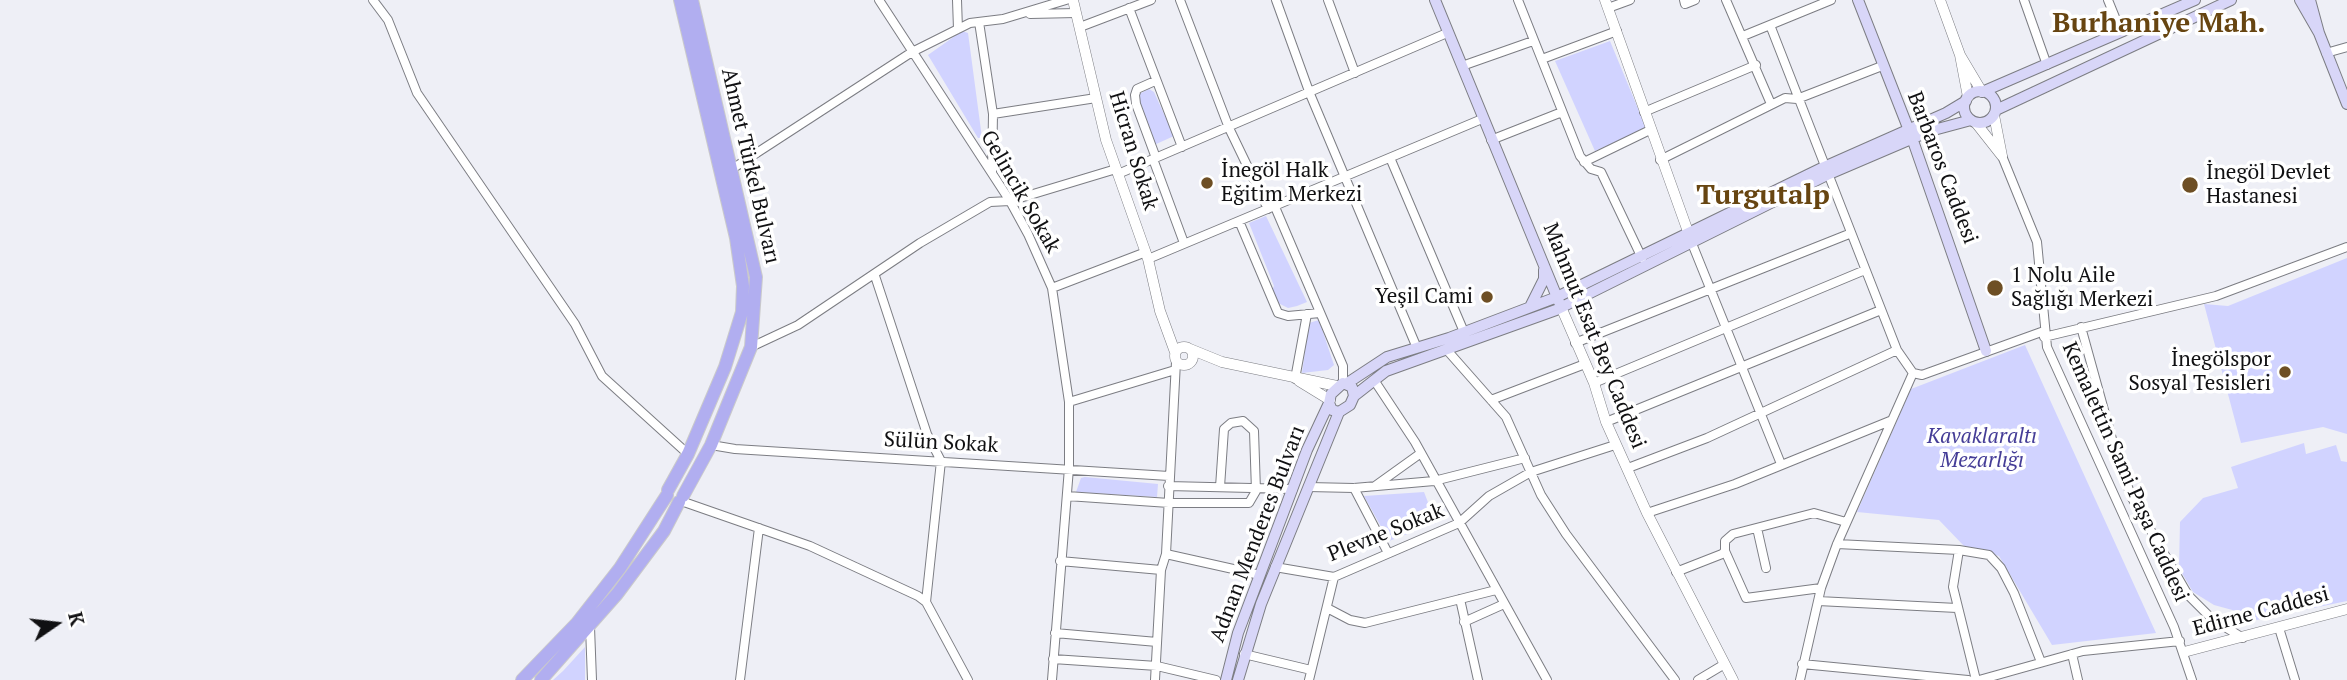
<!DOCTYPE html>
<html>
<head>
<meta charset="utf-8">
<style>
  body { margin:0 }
  #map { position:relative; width:2347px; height:680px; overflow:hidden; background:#eeeff6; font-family:"PT Serif",serif }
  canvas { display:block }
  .north { position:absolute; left:21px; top:589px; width:70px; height:70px; -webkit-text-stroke:5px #fff; paint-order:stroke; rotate:76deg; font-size:19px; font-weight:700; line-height:28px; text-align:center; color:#101012 }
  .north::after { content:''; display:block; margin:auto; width:24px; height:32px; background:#101012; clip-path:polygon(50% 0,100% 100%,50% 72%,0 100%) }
</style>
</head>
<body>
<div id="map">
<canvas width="2347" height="680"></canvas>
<div class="north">K</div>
</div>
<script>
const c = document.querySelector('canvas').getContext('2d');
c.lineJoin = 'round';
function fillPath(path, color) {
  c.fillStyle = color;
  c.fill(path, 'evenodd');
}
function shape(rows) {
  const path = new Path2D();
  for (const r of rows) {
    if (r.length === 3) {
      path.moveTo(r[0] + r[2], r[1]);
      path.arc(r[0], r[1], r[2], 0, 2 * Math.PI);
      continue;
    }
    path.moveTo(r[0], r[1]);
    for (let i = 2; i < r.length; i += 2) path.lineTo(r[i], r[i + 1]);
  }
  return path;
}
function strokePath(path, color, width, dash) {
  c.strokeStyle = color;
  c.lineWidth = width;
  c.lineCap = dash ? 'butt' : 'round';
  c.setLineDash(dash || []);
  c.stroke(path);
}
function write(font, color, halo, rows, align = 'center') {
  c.font = font + ' "PT Serif",serif';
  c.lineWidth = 7;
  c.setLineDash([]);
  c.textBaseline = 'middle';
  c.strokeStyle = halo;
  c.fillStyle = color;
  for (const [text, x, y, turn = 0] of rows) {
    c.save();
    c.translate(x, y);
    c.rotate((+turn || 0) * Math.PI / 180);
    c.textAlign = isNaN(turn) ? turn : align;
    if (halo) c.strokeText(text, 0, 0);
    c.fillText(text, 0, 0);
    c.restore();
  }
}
const green = shape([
  [962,31,968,33,982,138,978,138,928,55],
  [1610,41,1646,128,1595,151,1555,61],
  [1149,89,1154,92,1174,136,1154,145,1138,99,1139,94],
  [1266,216,1307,302,1297,306,1288,308,1278,303,1271,293,1274,286,1249,223],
  [2347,258,2347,434,2323,427,2241,443,2204,304,2228,306],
  [1319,320,1334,365,1328,370,1302,373,1309,323],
  [2025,345,2156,633,2052,645,1999,556,1964,546,1939,520,1857,512,1911,389],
  [2304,443,2306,454,2336,445,2341,461,2347,462,2347,601,2242,623,2236,611,2214,605,2193,592,2179,568,2180,522,2203,498,2238,488,2231,467],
  [1085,477,1158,484,1157,497,1076,492,1081,478],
  [1424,492,1436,523,1389,541,1364,496],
  [585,647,585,680,553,680,563,671]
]);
const minor = shape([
  [373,0,388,20,417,93,575,324,602,376,688,454],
  [879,0,1010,201,1028,234,1052,288,1069,402,1069,468,1052,680],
  [957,0,958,29],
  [1180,0,1229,128,1268,209],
  [1276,0,1310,94,1417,348],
  [1328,0,1355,73],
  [1518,0,1580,156,1591,169,1601,172,1642,258],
  [1684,0,1685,4,1695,0],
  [1726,0,1771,104],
  [2024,0,2047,65],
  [2108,0,2121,32],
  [1129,8,1182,147],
  [1608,8,1630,0],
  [1030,14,1076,13],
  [979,22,993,114,992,172],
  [1770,25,1897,350,1913,373],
  [1080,27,1151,0],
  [1743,36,1831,0],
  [2326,53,2347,47],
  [1542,59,1617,31],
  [1462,66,1533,41],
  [1155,81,1137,89,1135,95,1136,104,1156,158],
  [1644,112,1756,65],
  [993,114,1096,98],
  [1491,140,1562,112],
  [2002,156,2037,242,2047,347,2174,627,2192,680],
  [1153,159,1184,243],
  [1391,160,1464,332],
  [1660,160,1785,98,1797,99,1882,66],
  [1584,162,1650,130],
  [732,169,912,52,970,23,1003,19,1066,0],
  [1118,174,1447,33],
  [1275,207,1343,366,1343,383],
  [1239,221,1278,313,1288,316,1320,313],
  [1691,241,1781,464],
  [1148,259,1482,119],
  [875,276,927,434,941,461,926,602],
  [1052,288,1146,252],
  [2081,327,2117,457,2132,498,2188,595,2212,619,2243,638],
  [2044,337,2216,296,2347,247],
  [1575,343,1849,234],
  [751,347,798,325,920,243,990,202,1010,201,1116,169],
  [1446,349,1506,417,1541,495,1566,534,1675,680],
  [1913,373,1922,375,2044,331],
  [1295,379,1307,314],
  [1374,380,1415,442,1547,680],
  [1594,383,1865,270],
  [1491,400,1585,364],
  [1069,402,1175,370],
  [1606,422,1881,310],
  [711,445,735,449,1169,476],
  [1628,468,1707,438,1897,350],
  [1168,486,1293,489],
  [1375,486,1421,453],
  [1308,487,1354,488,1434,481,1525,458],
  [1354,488,1388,553],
  [1067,496,1169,503,1249,503,1256,491,1254,431,1243,421,1231,423,1224,429,1220,487],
  [681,501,810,546,918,596,926,602,968,680],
  [1647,513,1735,484,1890,421],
  [1757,528,1766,568],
  [1837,544,1959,550,1989,555,2001,568,2014,593,2041,662],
  [1959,550,1953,587,1976,680],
  [1725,551,1746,598,1821,588],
  [1166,554,1260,575],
  [1060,561,1161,570],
  [1275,567,1334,577,1459,523,1489,496,1531,472,1615,445],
  [1676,572,1722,554,1725,551,1725,541,1733,534,1814,513,1846,522],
  [1460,599,1478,680],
  [1818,601,1957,608],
  [1329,609,1350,620,1365,623,1496,590],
  [1464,622,1504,604],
  [590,627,592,680],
  [2279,628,2295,680],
  [1055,633,1157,642],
  [1244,654,1311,670],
  [2072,654,2078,680],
  [1053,659,1157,666,1216,680],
  [1802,664,1968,680],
  [740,680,759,528],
  [1155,680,1161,570,1166,554,1176,362],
  [1309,680,1334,577],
  [1698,680,1723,665],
  [1800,680,1821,588,1837,544,1913,373],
  [1979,680,2083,651,2180,641]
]);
const tertiary = shape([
  [1073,0,1106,140,1148,259,1160,311,1175,352],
  [1605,0,1691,240],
  [1940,0,1960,55],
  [1968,97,1960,55,1982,92],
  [1976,123,2002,156,1994,115],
  [1561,307,1594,383,1606,422,1647,513,1733,680],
  [1184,356,9],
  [1190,349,1222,362,1337,386],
  [1299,381,1330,400],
  [2184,652,2347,609]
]);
const secondary = shape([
  [1435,0,1559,302],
  [1858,0,1912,138,1986,351],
  [2300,0,2319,33,2310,0],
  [2319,33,2347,104],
  [1980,107,16],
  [1982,92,2195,0],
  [1996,110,2231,0],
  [1530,307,1544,279,1544,270],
  [1343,383,1352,387,1354,396,1350,405,1339,412,1332,410,1329,403,1331,394,1343,383],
  [1346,384,1387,357,1449,338,1557,297,1824,167,1946,113,1966,101],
  [1354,396,1386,371,1556,310,1827,175,1930,131,1971,120],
  [1226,680,1238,633,1307,450,1329,403],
  [1238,680,1261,604,1339,412]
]);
const primary = shape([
  [668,490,688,454,725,367,742,312,743,286,736,238,680,0],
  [683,496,711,445,751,347,756,277,692,0],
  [522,680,577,623,620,568,667,495],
  [541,680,617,594,664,531,679,502]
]);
const markers = [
  [1207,183,7,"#6e4f24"],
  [2190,185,9,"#6e4f24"],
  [1995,288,9,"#6e4f24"],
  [1487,297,7,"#6e4f24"],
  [2285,372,7,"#6e4f24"]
];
const streetNames = [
  ["Hicran Sokak",1133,151,73],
  ["Ahmet Türkel Bulvarı",750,166,77],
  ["Barbaros Caddesi",1942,168,69],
  ["Gelincik Sokak",1020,192,60],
  ["Mahmut Esat Bey Caddesi",1594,336,68],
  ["Sülün Sokak",941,443,3],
  ["Kemalettin Sami Paşa Caddesi",2125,472,66],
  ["Plevne Sokak",1386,533,-22],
  ["Adnan Menderes Bulvarı",1258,534,-69],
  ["Edirne Caddesi",2261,612,-15]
];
const poiNames = [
  ["İnegöl Halk",1221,171],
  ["Eğitim Merkezi",1221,195],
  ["İnegöl Devlet",2206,173],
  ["Hastanesi",2206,197],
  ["1 Nolu Aile",2011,276],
  ["Sağlığı Merkezi",2011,300],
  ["Yeşil Cami",1473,297,"right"],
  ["İnegölspor",2271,360,"right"],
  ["Sosyal Tesisleri",2271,384,"right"]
];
const parkNames = [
  ["Kavaklaraltı",1982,437],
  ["Mezarlığı",1982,461]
];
const districtNames = [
  ["Burhaniye Mah.",2159,24],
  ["Turgutalp",1763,196]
];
fillPath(green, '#d1d3ff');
strokePath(minor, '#7c7d83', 10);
strokePath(tertiary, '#7c7d83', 11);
strokePath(secondary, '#7c7d83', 12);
strokePath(primary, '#cacacb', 14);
strokePath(minor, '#fff', 8);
strokePath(tertiary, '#fff', 10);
strokePath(secondary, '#d8d6f8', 10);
strokePath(primary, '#b1aef0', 12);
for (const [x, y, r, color] of markers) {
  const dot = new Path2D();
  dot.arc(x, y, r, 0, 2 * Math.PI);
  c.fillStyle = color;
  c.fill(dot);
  strokePath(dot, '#fff', 2.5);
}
write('21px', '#101012', '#fff', streetNames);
write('21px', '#101012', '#fff', poiNames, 'left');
write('italic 21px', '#453d97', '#fff', parkNames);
write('bold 28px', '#674511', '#fff', districtNames);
</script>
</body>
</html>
